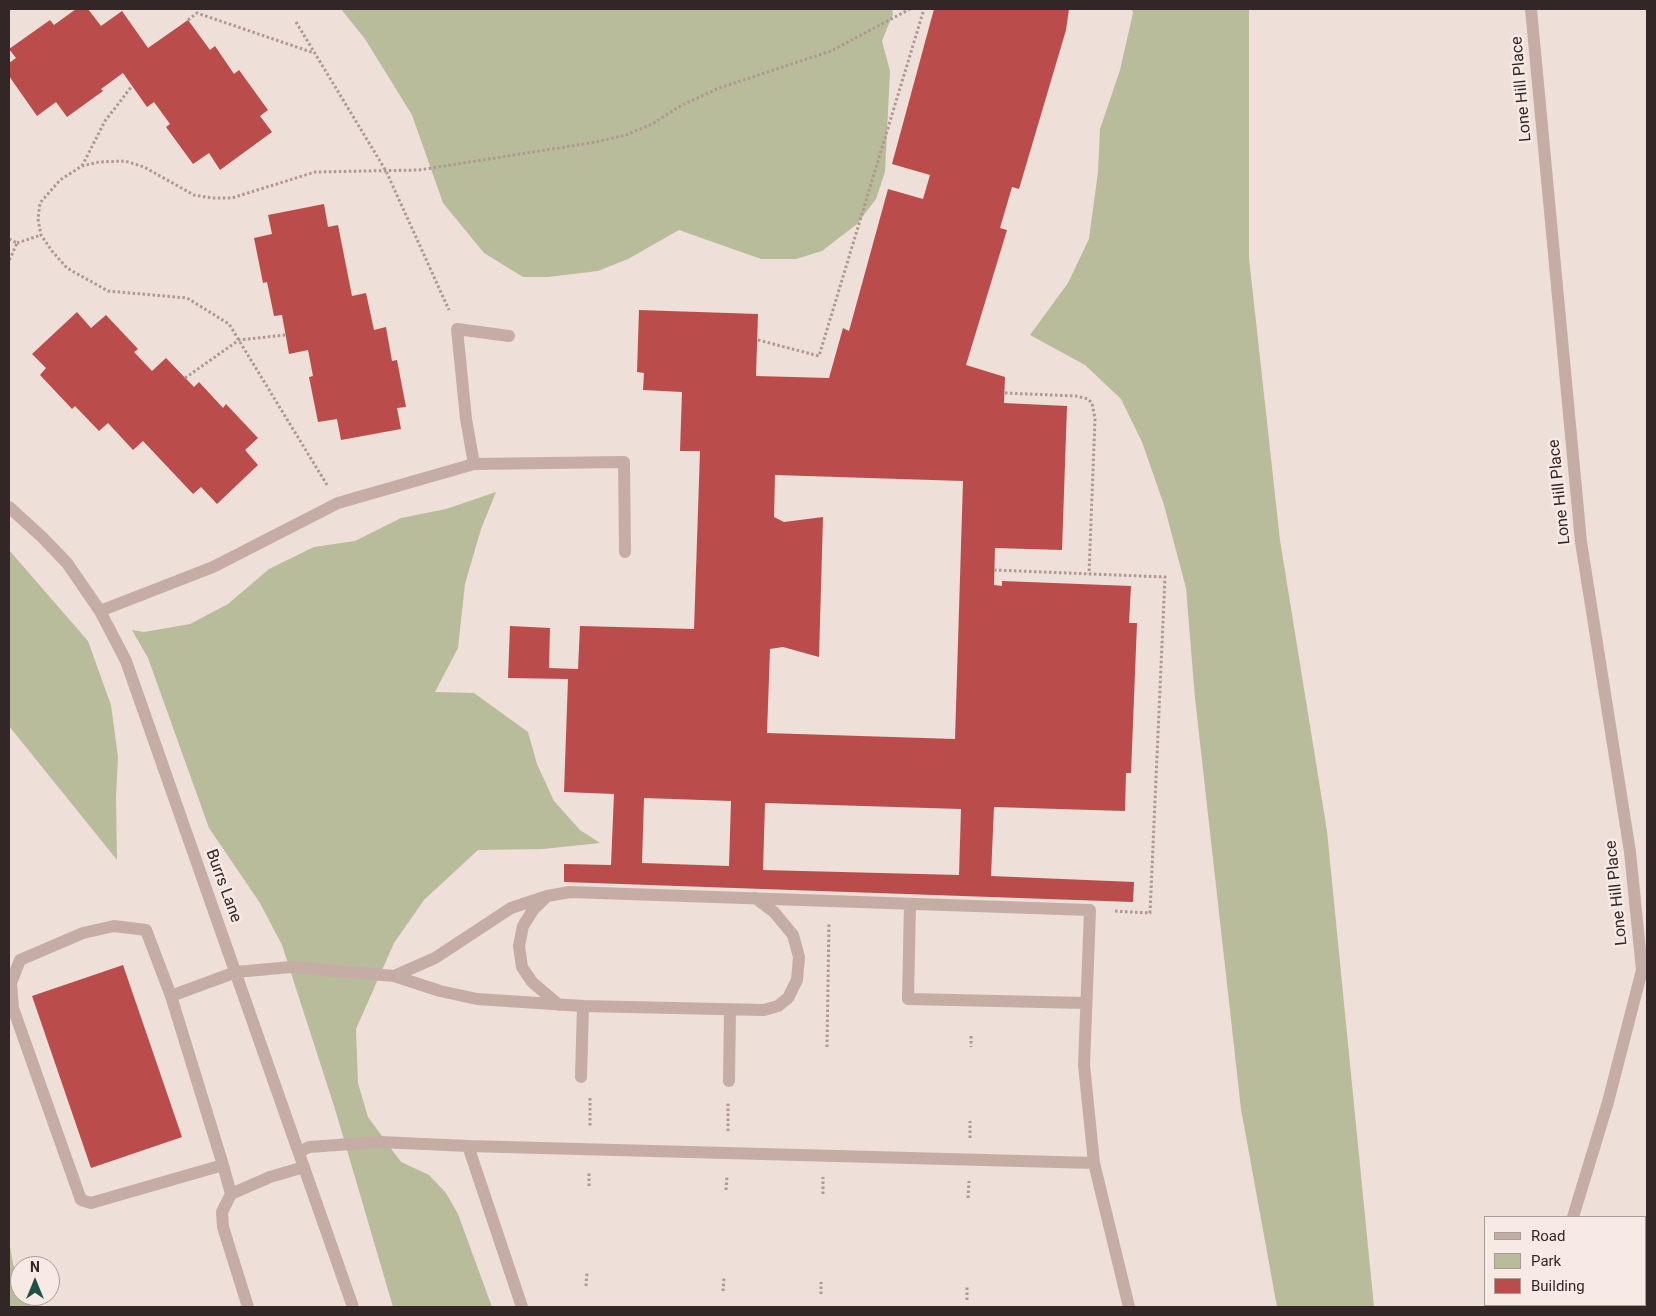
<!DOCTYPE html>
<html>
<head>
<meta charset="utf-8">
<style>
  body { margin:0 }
  #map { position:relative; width:1656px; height:1316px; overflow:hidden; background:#eedfd9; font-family:Roboto,sans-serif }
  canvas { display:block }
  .frame { position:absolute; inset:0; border:10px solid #322726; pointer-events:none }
  .legend { position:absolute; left:1484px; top:1216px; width:162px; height:90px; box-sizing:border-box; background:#f7eae5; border:1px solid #a89c99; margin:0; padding:6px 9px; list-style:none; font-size:15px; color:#322726 }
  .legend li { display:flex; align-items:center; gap:10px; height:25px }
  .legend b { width:25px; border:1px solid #a89c99 }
  .north { position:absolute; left:10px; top:1256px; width:50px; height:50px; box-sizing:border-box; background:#f7eae5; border:1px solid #a89c99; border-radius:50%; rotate:0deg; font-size:14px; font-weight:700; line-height:20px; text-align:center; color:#322726 }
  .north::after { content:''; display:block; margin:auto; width:18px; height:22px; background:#204f48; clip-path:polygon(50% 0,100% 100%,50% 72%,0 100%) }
</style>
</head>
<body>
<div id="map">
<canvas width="1656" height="1316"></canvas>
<div class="frame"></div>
<ul class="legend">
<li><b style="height:6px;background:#c5ada6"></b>Road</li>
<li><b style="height:14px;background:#b8bc9b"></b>Park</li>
<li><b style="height:14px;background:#ba4d4b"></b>Building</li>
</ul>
<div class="north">N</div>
</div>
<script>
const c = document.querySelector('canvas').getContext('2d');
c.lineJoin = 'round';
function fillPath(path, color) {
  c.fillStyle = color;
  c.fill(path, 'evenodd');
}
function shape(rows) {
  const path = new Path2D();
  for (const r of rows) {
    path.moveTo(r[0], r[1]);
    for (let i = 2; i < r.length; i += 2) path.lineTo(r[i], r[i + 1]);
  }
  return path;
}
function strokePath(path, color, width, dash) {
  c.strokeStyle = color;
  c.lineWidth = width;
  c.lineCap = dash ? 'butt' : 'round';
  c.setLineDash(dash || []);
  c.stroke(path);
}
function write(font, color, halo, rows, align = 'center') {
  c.font = font + ' Roboto,sans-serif';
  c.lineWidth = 5;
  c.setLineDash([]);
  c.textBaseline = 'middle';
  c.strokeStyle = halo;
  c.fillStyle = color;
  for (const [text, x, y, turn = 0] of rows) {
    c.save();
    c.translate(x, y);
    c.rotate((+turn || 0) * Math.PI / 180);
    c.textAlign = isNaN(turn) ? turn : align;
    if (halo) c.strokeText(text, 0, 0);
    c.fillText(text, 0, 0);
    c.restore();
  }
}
const green = shape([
  [341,9,892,9,893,14,882,41,890,71,885,172,876,199,857,224,822,251,796,259,761,259,679,230,628,259,598,271,548,277,523,277,484,253,443,203,412,115,365,39],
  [1132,9,1249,9,1249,258,1280,540,1327,831,1374,1307,1277,1307,1241,1109,1195,698,1186,588,1164,505,1142,442,1121,399,1085,365,1030,335,1068,283,1089,239,1098,172,1100,129,1120,70,1133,13],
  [496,492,481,529,465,584,458,648,435,692,474,693,528,732,537,764,554,801,580,830,600,843,543,849,478,850,424,900,394,943,356,1029,358,1083,368,1117,401,1162,429,1175,446,1193,458,1214,492,1307,393,1307,335,1109,282,945,260,903,209,828,148,658,132,630,144,632,190,624,228,604,269,569,314,547,355,541,401,518,446,509],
  [9,550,88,641,111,705,118,757,116,797,117,860,9,726],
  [9,1240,13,1264,20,1281,20,1296,26,1296,31,1307,9,1307]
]);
const building = shape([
  [76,9,88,9,101,26,122,11,148,48,188,20,210,50,215,46,234,74,239,70,268,110,260,116,272,132,220,170,209,153,193,164,166,127,170,124,154,102,147,107,123,73,101,89,103,91,67,117,56,102,37,116,9,76,9,63,16,58,9,49,50,20,54,25],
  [934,9,1069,9,1066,30,1019,189,1012,187,1000,228,1007,230,966,365,1005,377,1004,403,1067,406,1062,550,995,548,994,585,1002,586,1002,581,1131,586,1129,623,1137,623,1131,773,1126,773,1125,811,994,807,991,876,1134,882,1133,902,564,882,564,864,611,865,614,794,564,792,568,679,508,678,510,626,550,628,549,668,578,669,580,626,694,629,700,451,680,451,682,392,643,390,644,373,637,372,639,310,758,314,756,376,829,378,843,328,849,331,888,189,923,199,930,175,892,164],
  [775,475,963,481,955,739,767,733,770,649,783,647,819,657,823,517,784,522,774,517],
  [644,798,731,801,729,866,642,863],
  [765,803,961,809,959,875,763,870],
  [324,204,328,227,338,225,352,296,366,293,374,330,386,327,392,361,397,360,406,407,397,408,401,429,341,440,337,419,318,422,309,377,313,376,308,350,289,354,282,315,274,316,267,282,263,283,254,238,272,234,268,215],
  [77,312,91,328,106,315,138,349,134,352,152,371,166,358,194,387,199,382,223,408,226,404,258,438,245,450,258,465,217,504,201,487,193,494,143,441,133,450,108,423,99,431,75,406,72,409,40,375,46,368,32,354],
  [123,965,182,1137,91,1168,32,996]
]);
const path = shape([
  [188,20,197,13,314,53],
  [296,22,386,171,449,310],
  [82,166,105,121,132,86],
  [9,239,17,243,9,261],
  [17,243,41,235],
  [758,340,819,356,924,9],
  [185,378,239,340,285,335],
  [1005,393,1076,396,1088,399,1092,403,1095,419,1089,574],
  [327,485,229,324,187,298,108,291,67,268,52,251,41,235,38,219,40,203,60,180,82,166,99,162,125,161,144,167,194,195,212,198,232,198,315,172,419,170,596,142,626,135,652,124,682,105,719,88,831,51,910,9],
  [994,570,1165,577,1150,913,1113,911],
  [971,1036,971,1047],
  [827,1047,829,923],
  [590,1098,590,1127],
  [728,1131,728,1102],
  [970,1138,970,1121],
  [589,1186,589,1171],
  [726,1190,727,1176],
  [823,1194,823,1177],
  [968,1198,969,1181],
  [586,1286,587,1272],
  [723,1291,724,1278],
  [821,1294,821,1282],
  [967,1300,967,1286]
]);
const minor = shape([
  [1531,9,1581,542,1630,852,1642,970,1608,1102,1573,1217],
  [474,464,466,419,457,329,509,336],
  [9,507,42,537,67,563,100,611,126,661,353,1307],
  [100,611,213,567,338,503,474,464,624,462,625,552],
  [545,898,533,910,523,926,519,946,522,967,532,982,559,1005],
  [910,904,908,999,1086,1003],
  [394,976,435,958,511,908,547,896,570,892,1090,910,1084,1065,1094,1163,1129,1307],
  [171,996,236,972,291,967,394,976,440,991,477,999,583,1006,764,1010,778,1006,788,998,797,980,799,957,793,935,774,912,755,898],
  [581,1077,583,1006],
  [729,1081,730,1011],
  [468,1146,1094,1163],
  [299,1152,309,1147,380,1142,468,1146,522,1307],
  [223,1165,91,1203,81,1200,13,1008,11,983,20,960,83,933,114,926,146,930,171,996,223,1165,231,1194],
  [248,1307,223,1227,222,1212,231,1194,270,1177,304,1167],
  [1546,1307,1547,1305]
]);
const streetNames = [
  ["Lone Hill Place",1522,89,-95],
  ["Lone Hill Place",1560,492,-96],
  ["Burrs Lane",223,886,70],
  ["Lone Hill Place",1617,893,-96]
];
fillPath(green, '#b8bc9b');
fillPath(building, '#ba4d4b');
strokePath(path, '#b19791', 3, [2.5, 2.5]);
strokePath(minor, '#c5ada6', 12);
write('16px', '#322726', '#f7eae5', streetNames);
</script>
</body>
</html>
